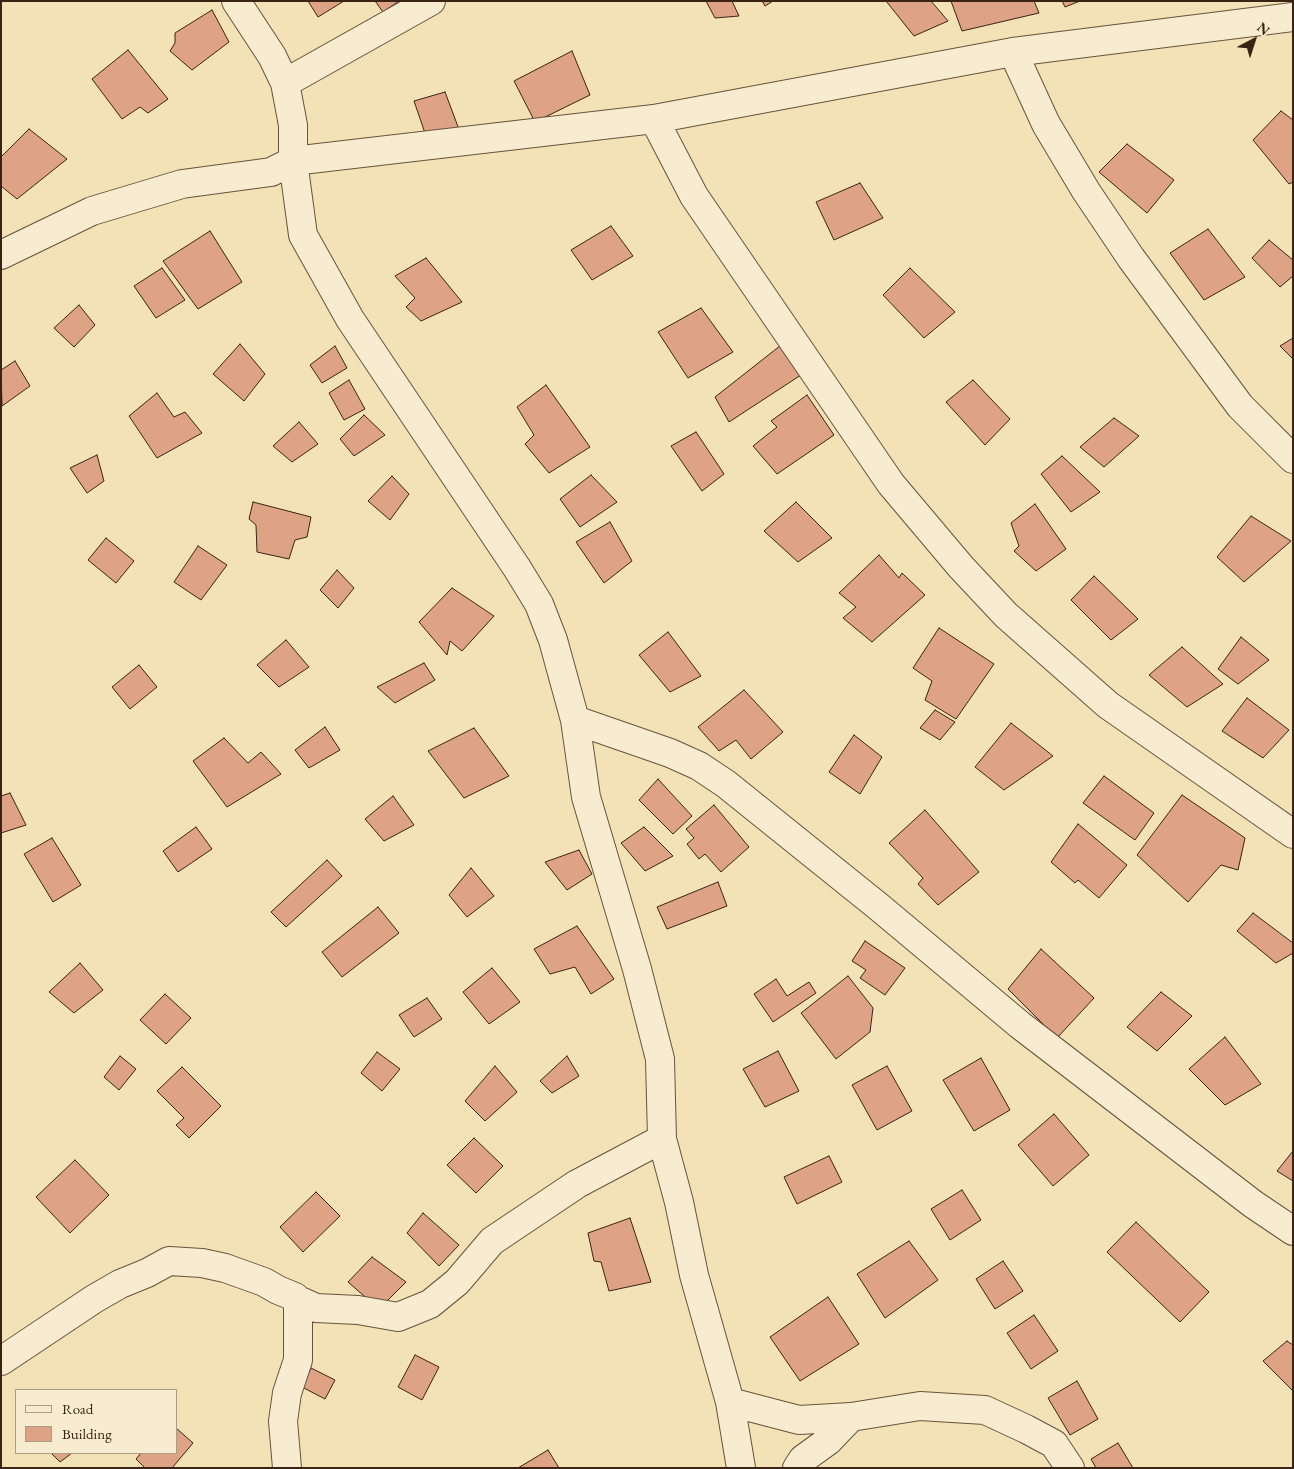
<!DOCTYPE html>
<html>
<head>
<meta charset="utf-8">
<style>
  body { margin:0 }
  #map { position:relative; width:1294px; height:1469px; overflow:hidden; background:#f2e2b5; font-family:"EB Garamond",serif }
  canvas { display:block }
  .frame { position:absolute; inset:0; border:2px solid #3a2314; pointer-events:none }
  .legend { position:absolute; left:15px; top:1389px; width:162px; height:65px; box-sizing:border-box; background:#f7eccf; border:1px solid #ab9c84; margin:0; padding:6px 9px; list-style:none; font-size:15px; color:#3a2314 }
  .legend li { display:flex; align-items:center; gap:10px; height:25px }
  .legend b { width:25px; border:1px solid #ab9c84 }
  .north { position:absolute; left:1229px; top:15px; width:50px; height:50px; -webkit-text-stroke:4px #f7eccf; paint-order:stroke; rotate:40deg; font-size:14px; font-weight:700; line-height:20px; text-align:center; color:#3a2314 }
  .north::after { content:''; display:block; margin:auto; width:18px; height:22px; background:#3a2314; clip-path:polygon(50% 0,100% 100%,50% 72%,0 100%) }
</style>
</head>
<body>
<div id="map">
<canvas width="1294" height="1469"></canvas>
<div class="frame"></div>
<ul class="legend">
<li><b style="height:6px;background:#f7eccf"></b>Road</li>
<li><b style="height:14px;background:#dea285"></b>Building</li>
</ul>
<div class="north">N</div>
</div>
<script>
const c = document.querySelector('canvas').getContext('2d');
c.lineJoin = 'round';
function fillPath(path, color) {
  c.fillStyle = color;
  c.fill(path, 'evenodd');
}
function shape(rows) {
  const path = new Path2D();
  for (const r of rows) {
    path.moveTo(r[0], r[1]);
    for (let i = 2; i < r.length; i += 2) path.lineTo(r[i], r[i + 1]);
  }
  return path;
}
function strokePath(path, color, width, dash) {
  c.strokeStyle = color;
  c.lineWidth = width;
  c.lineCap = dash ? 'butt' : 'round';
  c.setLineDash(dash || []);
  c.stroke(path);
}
const building = shape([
  [308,1,344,1,318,17,308,1],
  [375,1,399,1,383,12,375,1],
  [706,1,732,1,739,16,715,18,706,1],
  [762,1,773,1,765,6,762,1],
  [886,1,931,1,948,21,914,36,886,1],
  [951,1,1034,1,1039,13,962,31,951,1],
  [1062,1,1080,1,1065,7,1062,1],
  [212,10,229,42,192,70,170,51,175,43,175,33,212,10],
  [128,50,168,99,148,113,140,107,122,119,92,79,128,50],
  [572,51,590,95,535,122,514,81,572,51],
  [445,92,460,132,426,136,414,101,445,92],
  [1281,111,1293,120,1293,182,1289,184,1253,140,1281,111],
  [29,129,67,159,17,199,1,186,1,157,29,129],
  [1127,144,1174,180,1147,213,1099,172,1127,144],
  [860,183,883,218,834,240,816,202,860,183],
  [611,226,633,256,592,280,571,250,611,226],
  [1208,229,1245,277,1204,300,1170,253,1208,229],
  [210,231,242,282,198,309,163,261,210,231],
  [1269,240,1293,260,1293,276,1280,287,1252,258,1269,240],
  [426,258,462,302,421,321,406,307,415,298,395,276,426,258],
  [162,268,185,300,156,318,134,286,162,268],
  [910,268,955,312,924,338,883,295,910,268],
  [79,305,95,325,74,347,54,328,79,305],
  [701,308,733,352,688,378,658,332,701,308],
  [1293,338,1293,359,1280,346,1293,338],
  [785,342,804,373,729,422,715,397,785,342],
  [240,344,265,374,244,401,213,374,240,344],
  [335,346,347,368,322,383,310,365,335,346],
  [15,361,30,386,2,406,1,370,15,361],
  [349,380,365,409,344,420,329,393,349,380],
  [973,380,1010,419,985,445,946,402,973,380],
  [546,385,590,447,549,473,525,444,534,435,517,407,546,385],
  [157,393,174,417,185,412,202,433,157,458,129,416,157,393],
  [807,395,834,435,777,474,753,446,777,427,771,421,807,395],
  [364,415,385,435,354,456,340,439,364,415],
  [1114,418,1139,436,1104,467,1080,447,1114,418],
  [299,422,318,444,292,462,273,446,299,422],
  [696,432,724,474,702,491,671,446,696,432],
  [97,455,104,481,87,493,70,468,97,455],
  [1062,456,1100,492,1071,512,1041,474,1062,456],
  [591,475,617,502,580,527,560,499,591,475],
  [392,476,409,494,390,520,368,501,392,476],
  [253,502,311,517,307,537,295,540,289,559,257,552,256,525,249,519,253,502],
  [796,502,832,538,798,562,764,531,796,502],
  [1035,504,1066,549,1036,571,1014,551,1019,546,1011,523,1035,504],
  [1251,516,1291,541,1244,582,1217,557,1251,516],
  [610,522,632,561,604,583,576,542,610,522],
  [106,538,134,561,116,583,88,560,106,538],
  [198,546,227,565,201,600,174,582,198,546],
  [879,555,899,578,902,573,925,595,872,642,843,618,856,607,839,593,879,555],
  [337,570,354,588,338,608,320,590,337,570],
  [1094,576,1138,619,1111,640,1071,600,1094,576],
  [452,588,494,616,462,651,450,641,447,655,419,622,452,588],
  [939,628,994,664,956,719,925,700,932,681,913,668,939,628],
  [668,632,701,676,670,692,639,655,668,632],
  [1241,637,1269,660,1238,684,1218,669,1241,637],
  [286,640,309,667,279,687,257,665,286,640],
  [1182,647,1223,684,1187,707,1149,675,1182,647],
  [424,663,435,680,395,703,377,687,424,663],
  [139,665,157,687,130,709,112,687,139,665],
  [744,690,783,732,751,759,736,740,719,751,698,727,744,690],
  [1247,698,1289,730,1263,758,1222,731,1247,698],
  [935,710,955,722,940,740,920,728,935,710],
  [1011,723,1053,756,1004,790,975,767,1011,723],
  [325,727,340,750,309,768,295,750,325,727],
  [474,728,509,776,464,798,428,751,474,728],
  [854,735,882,757,860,794,829,772,854,735],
  [224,738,248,763,261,752,281,774,227,807,193,761,224,738],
  [1104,776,1154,813,1135,840,1083,803,1104,776],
  [658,779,692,816,673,834,639,800,658,779],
  [10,793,26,825,1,833,1,796,10,793],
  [1182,795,1245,838,1238,870,1221,865,1188,902,1137,855,1182,795],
  [393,796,414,825,384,841,365,819,393,796],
  [714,805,749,847,721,872,705,854,699,859,687,844,694,838,686,829,714,805],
  [925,810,979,872,938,905,918,884,923,878,889,843,925,810],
  [1078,824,1127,865,1099,898,1078,880,1075,883,1051,862,1078,824],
  [196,827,212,849,178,872,163,851,196,827],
  [644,827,673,856,645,871,621,843,644,827],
  [52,838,81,885,53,902,24,854,52,838],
  [579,850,592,874,567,890,545,862,579,850],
  [327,860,342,876,286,927,271,912,327,860],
  [471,868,494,896,467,917,449,895,471,868],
  [718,882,727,906,667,929,657,907,718,882],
  [378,907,399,933,342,977,322,952,378,907],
  [1253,913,1293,943,1293,953,1276,963,1237,931,1253,913],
  [577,926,614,979,591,994,575,967,550,974,534,949,577,926],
  [865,941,905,968,885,995,860,978,866,970,852,961,865,941],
  [1041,949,1094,998,1057,1038,1008,989,1041,949],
  [80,963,103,990,74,1013,49,992,80,963],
  [492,968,520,1002,489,1024,463,992,492,968],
  [848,976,873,1008,870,1032,836,1059,801,1013,848,976],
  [776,979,787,996,809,982,816,993,773,1022,754,994,776,979],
  [1161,992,1192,1016,1157,1051,1127,1027,1161,992],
  [165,994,191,1018,166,1044,140,1020,165,994],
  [427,998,442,1019,414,1037,399,1015,427,998],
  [1225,1037,1261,1084,1225,1105,1189,1069,1225,1037],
  [778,1051,799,1091,765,1107,743,1069,778,1051],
  [377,1052,400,1069,382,1091,361,1073,377,1052],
  [120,1056,136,1069,119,1090,104,1077,120,1056],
  [567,1056,579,1076,552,1093,540,1081,567,1056],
  [981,1058,1010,1110,974,1131,943,1080,981,1058],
  [495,1066,517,1092,485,1121,465,1101,495,1066],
  [887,1066,912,1111,877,1130,852,1085,887,1066],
  [182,1067,221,1106,189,1138,176,1125,184,1118,157,1091,182,1067],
  [1054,1114,1089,1155,1053,1186,1018,1145,1054,1114],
  [474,1138,503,1166,476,1193,447,1165,474,1138],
  [1293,1151,1293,1181,1277,1171,1293,1151],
  [829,1156,842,1182,797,1204,784,1177,829,1156],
  [75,1160,109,1195,70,1233,36,1197,75,1160],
  [962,1190,981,1220,950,1240,931,1209,962,1190],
  [316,1192,340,1216,303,1252,280,1227,316,1192],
  [423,1213,459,1245,439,1266,407,1233,423,1213],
  [630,1218,651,1282,609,1291,601,1262,594,1261,588,1233,630,1218],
  [1136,1222,1209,1292,1180,1322,1107,1252,1136,1222],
  [909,1241,938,1280,885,1318,857,1274,909,1241],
  [372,1257,406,1282,379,1309,348,1282,372,1257],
  [1003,1261,1023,1291,995,1309,976,1279,1003,1261],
  [828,1297,859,1344,800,1381,770,1337,828,1297],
  [1034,1315,1058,1351,1031,1369,1007,1333,1034,1315],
  [1287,1341,1293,1345,1293,1391,1263,1361,1287,1341],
  [415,1355,439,1367,422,1400,398,1387,415,1355],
  [311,1368,335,1380,325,1399,302,1387,311,1368],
  [1077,1381,1098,1419,1070,1435,1048,1398,1077,1381],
  [176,1428,193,1443,172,1468,145,1468,136,1459,141,1453,176,1453,176,1428],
  [1118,1443,1133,1468,1096,1468,1091,1459,1118,1443],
  [548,1450,559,1468,518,1468,548,1450],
  [51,1453,72,1453,60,1462,51,1453]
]);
const street = shape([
  [236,1,272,56,285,83,293,125,293,161,303,235,350,319,517,568,539,604,553,640,575,720,670,753,699,766,726,784,879,907,1020,1025,1253,1204,1293,1231],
  [1013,52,1046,124,1086,191,1131,258,1240,406,1293,459],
  [285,83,431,1],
  [654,119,694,196,891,484,961,567,1006,615,1108,705,1293,834],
  [1,255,92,211,182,184,271,172,293,161,654,119,1013,52,1293,17],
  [575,720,586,797,637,969,660,1059,662,1139,679,1202,694,1275,730,1402,741,1468],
  [1,1361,94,1299,120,1284,147,1273,169,1261,202,1263,225,1268,264,1282,278,1290,295,1297,298,1300,316,1308,358,1310,398,1317,430,1304,457,1282,492,1241,577,1184,662,1139],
  [730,1402,799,1420,851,1417,920,1406,985,1410,1026,1429,1054,1444,1070,1468],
  [287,1468,283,1421,287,1393,298,1360,298,1300],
  [797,1468,803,1459,828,1441,851,1417]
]);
fillPath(building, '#dea285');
strokePath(building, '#3a2314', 1);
strokePath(street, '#68533c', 30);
strokePath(street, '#f7eccf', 28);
</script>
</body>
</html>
